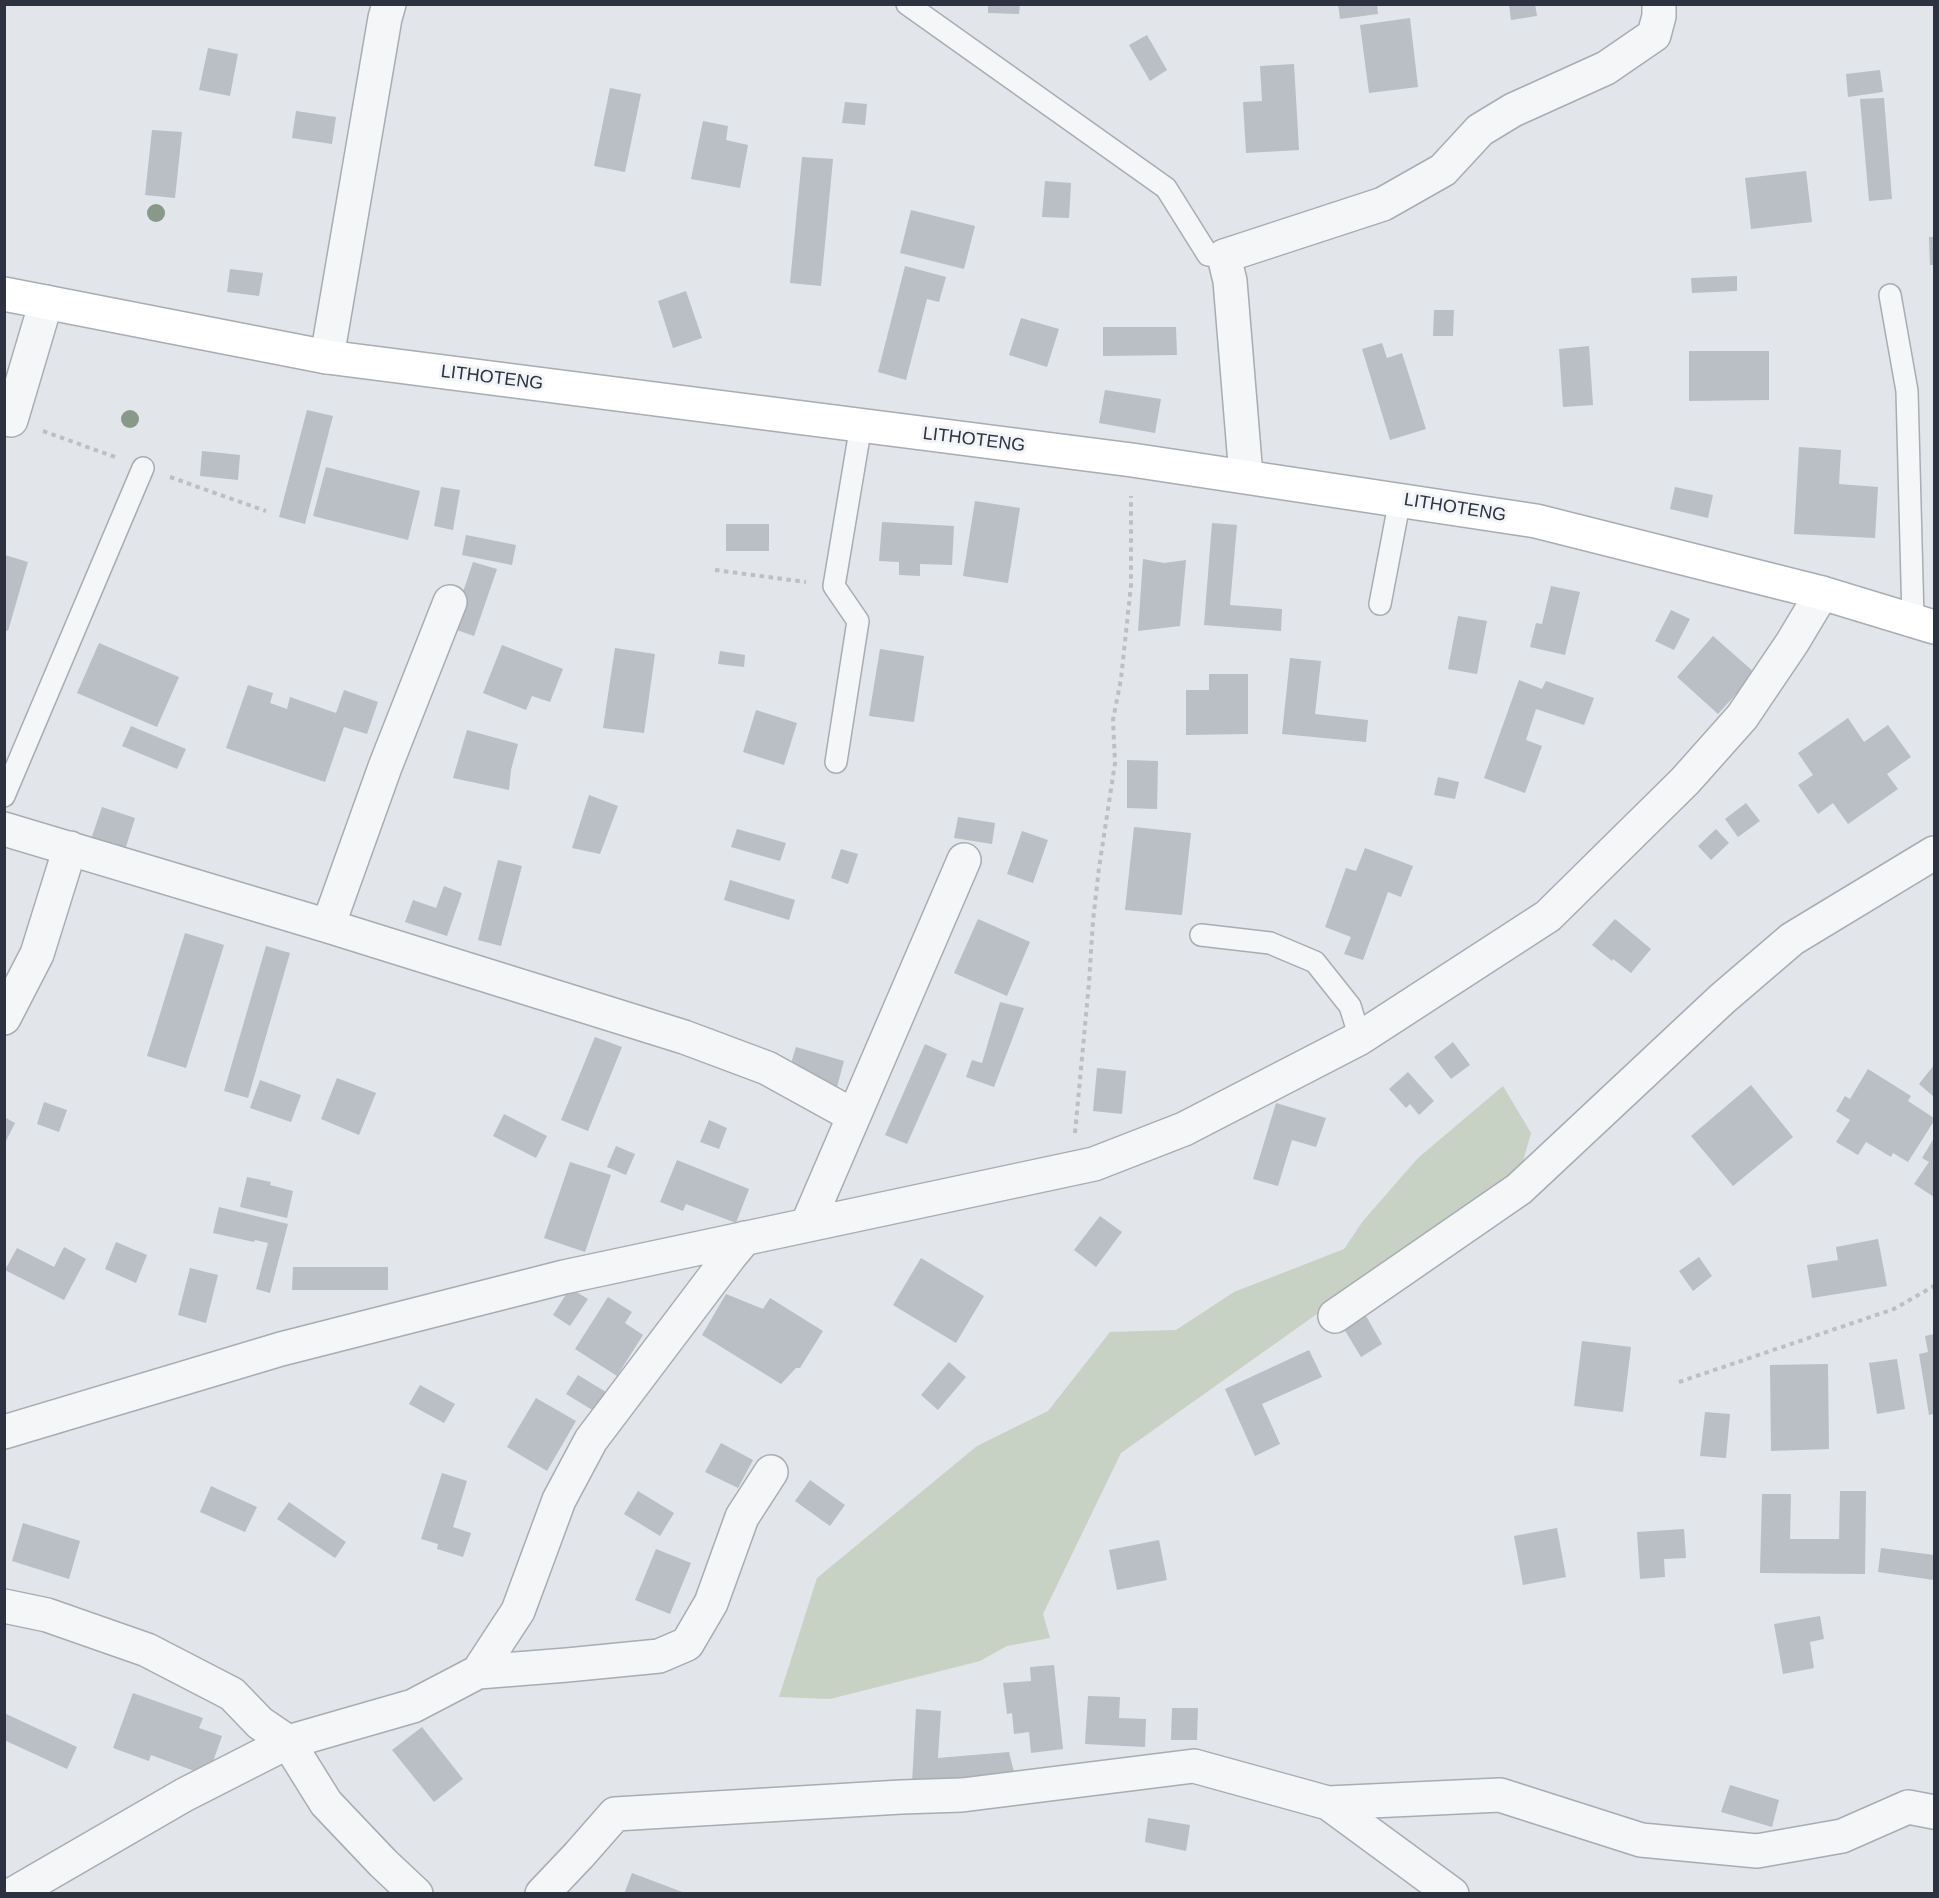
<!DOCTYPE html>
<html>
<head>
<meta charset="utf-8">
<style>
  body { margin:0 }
  #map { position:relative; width:1939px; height:1898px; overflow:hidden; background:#e2e5e9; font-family:Arial,sans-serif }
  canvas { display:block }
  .frame { position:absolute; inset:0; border:6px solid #2c3240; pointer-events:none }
</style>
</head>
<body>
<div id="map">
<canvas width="1939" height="1898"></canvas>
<div class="frame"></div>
</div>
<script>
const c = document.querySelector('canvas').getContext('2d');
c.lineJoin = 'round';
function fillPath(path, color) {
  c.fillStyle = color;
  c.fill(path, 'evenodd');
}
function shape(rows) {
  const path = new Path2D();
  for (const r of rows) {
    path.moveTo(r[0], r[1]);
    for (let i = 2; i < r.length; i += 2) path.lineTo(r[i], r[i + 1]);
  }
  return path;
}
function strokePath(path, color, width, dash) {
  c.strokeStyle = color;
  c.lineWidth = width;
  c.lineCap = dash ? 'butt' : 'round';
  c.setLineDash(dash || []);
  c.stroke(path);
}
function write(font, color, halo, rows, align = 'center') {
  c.font = font + ' Arial,sans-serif';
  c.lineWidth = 6;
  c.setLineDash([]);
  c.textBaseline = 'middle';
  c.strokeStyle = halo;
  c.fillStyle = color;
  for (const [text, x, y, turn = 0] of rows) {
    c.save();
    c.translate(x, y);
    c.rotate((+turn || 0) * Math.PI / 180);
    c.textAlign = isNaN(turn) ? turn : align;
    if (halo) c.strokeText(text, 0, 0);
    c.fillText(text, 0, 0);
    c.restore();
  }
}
const green = shape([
  [1503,1086,1531,1133,1515,1190,1331,1304,1121,1453,1043,1614,1050,1638,1007,1646,980,1661,830,1699,779,1697,817,1578,977,1446,1048,1411,1110,1332,1176,1330,1234,1292,1344,1249,1363,1221,1418,1158]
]);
const building = shape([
  [988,4,1020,4,1019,14,988,13],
  [1338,4,1377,4,1378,14,1340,19],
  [1509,4,1535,4,1537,16,1511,20],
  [1410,18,1418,87,1369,93,1360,25],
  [1147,35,1167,70,1150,81,1129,45],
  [208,48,238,54,230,96,199,90],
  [1294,64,1299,150,1246,153,1243,102,1262,101,1260,66],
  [1880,70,1883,92,1848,97,1846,74],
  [610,88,641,94,625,172,594,166],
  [1884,98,1892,199,1869,201,1860,99],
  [845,102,867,104,865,125,842,123],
  [296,111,336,117,332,144,292,138],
  [703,121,728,126,726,140,748,145,740,188,691,179],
  [152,130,182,132,175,198,145,195],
  [802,157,833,159,821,286,790,283],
  [1806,171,1812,222,1751,229,1745,178],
  [1045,181,1071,183,1069,218,1042,217],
  [911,210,975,226,964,269,900,253],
  [1929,237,1934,237,1934,265,1930,265],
  [905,266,946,277,939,302,927,299,906,380,878,372],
  [230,269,263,273,259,296,227,292],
  [1737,276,1737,291,1692,293,1691,278],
  [686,291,702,338,673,348,658,301],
  [1434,310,1454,310,1453,336,1433,336],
  [1021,318,1059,329,1047,367,1009,355],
  [1103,327,1176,327,1177,355,1103,356],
  [1382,343,1387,358,1402,353,1426,429,1390,440,1362,349],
  [1589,346,1593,405,1563,407,1559,349],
  [1689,351,1769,351,1769,400,1689,401],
  [1105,390,1161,399,1155,433,1099,423],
  [307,410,333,416,305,524,279,517],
  [1799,447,1841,450,1839,484,1878,487,1875,538,1794,534],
  [202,451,240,455,238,480,200,476],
  [326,467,420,491,408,540,313,516],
  [441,487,460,490,453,530,434,526],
  [1675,487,1713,495,1708,518,1670,509],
  [975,501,1020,508,1008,583,963,576],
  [882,522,954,526,952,565,920,564,920,576,899,575,899,562,879,561],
  [1212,523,1237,525,1230,605,1282,609,1281,631,1204,625],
  [726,524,769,524,769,551,726,551],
  [466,535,516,545,512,565,462,555],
  [5,555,28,562,8,631,5,630],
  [1143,559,1164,563,1186,560,1180,626,1138,631],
  [473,562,497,569,474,636,451,628],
  [1551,586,1580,592,1565,655,1530,647,1536,623,1542,624],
  [1671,610,1690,619,1674,650,1655,641],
  [1458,616,1487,621,1477,674,1448,669],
  [1713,636,1755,673,1718,714,1677,677],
  [99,643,179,677,157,727,77,693],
  [502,645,563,669,550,702,532,696,526,710,483,693],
  [615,648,655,654,644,733,603,728],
  [880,649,924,656,914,722,869,716],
  [720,651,745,655,744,667,718,664],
  [1290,658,1321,661,1315,714,1368,720,1366,742,1282,734],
  [1209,674,1248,674,1248,734,1186,735,1186,690,1209,690],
  [1519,680,1542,689,1546,681,1594,698,1584,725,1536,709,1526,740,1542,746,1525,793,1484,778],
  [248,685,273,693,270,703,287,709,290,697,336,713,344,690,378,702,367,734,344,727,325,782,226,748],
  [756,710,797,723,784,765,743,752],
  [1848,718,1864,742,1888,725,1911,757,1887,774,1898,789,1848,824,1833,803,1818,814,1798,785,1813,775,1798,753],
  [131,726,186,749,177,769,122,746],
  [467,730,518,744,511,770,509,790,453,778],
  [1127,760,1158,761,1157,809,1127,808],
  [1438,777,1459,782,1455,799,1434,795],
  [589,795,618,806,600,854,572,848],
  [1746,803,1760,821,1738,837,1725,819],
  [102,807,135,818,124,853,90,842],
  [958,817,995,823,992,844,954,838],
  [1134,827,1191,833,1182,915,1125,910],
  [737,829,786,843,780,861,731,847],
  [1716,829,1729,843,1711,860,1698,846],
  [1022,831,1048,840,1033,883,1007,874],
  [1365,848,1413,866,1401,897,1388,892,1363,960,1344,954,1351,937,1325,927,1346,868,1356,871],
  [841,849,858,854,848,884,831,878],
  [498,860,522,866,501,946,478,940],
  [730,880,795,900,789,920,724,900],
  [444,886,462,893,447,936,405,922,413,900,436,908],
  [978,919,1030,942,1007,996,954,973],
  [1615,919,1651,949,1631,973,1613,959,1612,961,1592,945],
  [185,933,224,945,186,1068,147,1056],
  [266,946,290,953,248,1098,224,1091],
  [1000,1002,1024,1008,994,1087,966,1077,972,1060,982,1063],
  [595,1037,622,1047,588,1131,561,1120],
  [1453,1042,1470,1065,1451,1079,1434,1057],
  [925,1044,947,1054,907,1144,885,1135],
  [796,1047,844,1061,837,1087,788,1073],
  [1934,1065,1934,1097,1919,1084],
  [1097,1068,1126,1071,1122,1114,1093,1111],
  [1868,1069,1911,1096,1908,1101,1934,1118,1934,1121,1908,1162,1893,1153,1891,1157,1866,1142,1858,1155,1836,1142,1850,1120,1836,1111,1845,1096,1850,1099],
  [1408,1072,1434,1101,1419,1115,1410,1104,1406,1108,1389,1089],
  [337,1078,376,1093,359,1135,321,1119],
  [260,1080,301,1095,291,1122,250,1108],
  [1751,1085,1793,1137,1733,1186,1691,1136],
  [44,1102,67,1110,59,1132,37,1124],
  [1276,1103,1326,1118,1316,1147,1292,1140,1278,1186,1253,1179],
  [504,1114,547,1136,536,1158,493,1136],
  [4,1117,15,1123,4,1145],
  [709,1120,727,1128,719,1149,700,1142],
  [1934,1138,1934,1197,1914,1184,1929,1162,1922,1158],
  [616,1146,635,1154,626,1175,607,1167],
  [677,1160,749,1189,736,1223,686,1204,683,1211,660,1202],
  [570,1162,611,1175,585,1252,544,1238],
  [247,1177,271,1182,270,1185,293,1191,287,1218,240,1207],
  [219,1207,288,1224,270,1293,256,1289,268,1243,255,1240,254,1242,213,1233],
  [1100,1216,1122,1232,1096,1267,1074,1250],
  [1878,1239,1887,1286,1812,1298,1807,1265,1838,1260,1836,1247],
  [116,1242,147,1255,136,1283,105,1269],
  [64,1247,86,1259,64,1300,5,1270,17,1248,54,1267],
  [1699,1257,1712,1276,1693,1291,1679,1271],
  [921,1258,984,1296,956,1343,893,1305],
  [293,1267,388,1267,388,1290,292,1290],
  [190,1268,218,1275,206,1323,178,1315],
  [570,1288,588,1299,570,1326,553,1315],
  [726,1294,763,1309,770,1298,823,1331,800,1368,796,1368,781,1384,702,1335],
  [608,1297,632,1312,625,1323,643,1335,617,1376,575,1349],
  [1366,1316,1382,1344,1361,1357,1344,1329],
  [1934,1334,1934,1414,1929,1415,1919,1354,1928,1352,1925,1336],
  [1582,1341,1631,1347,1623,1412,1574,1406],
  [1309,1350,1322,1377,1262,1404,1280,1444,1255,1456,1225,1389],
  [1897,1359,1905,1409,1877,1414,1869,1363],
  [949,1362,966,1377,938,1410,921,1395],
  [1828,1364,1829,1449,1771,1451,1770,1365],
  [578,1375,611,1395,599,1414,566,1394],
  [420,1385,455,1404,444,1423,409,1404],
  [536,1398,576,1421,547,1471,507,1447],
  [1705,1412,1730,1414,1726,1458,1700,1456],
  [721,1443,753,1460,738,1488,705,1472],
  [442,1473,467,1481,453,1527,471,1533,463,1557,437,1549,438,1544,421,1539],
  [810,1480,845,1505,830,1526,795,1501],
  [211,1486,257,1507,245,1532,200,1512],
  [638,1491,674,1513,660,1536,624,1514],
  [1840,1491,1866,1491,1865,1574,1760,1573,1762,1494,1791,1494,1790,1539,1839,1539],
  [289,1502,346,1542,335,1558,277,1519],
  [23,1523,80,1541,69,1579,12,1561],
  [1557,1528,1566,1577,1523,1585,1514,1536],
  [1684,1529,1686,1558,1664,1559,1665,1577,1640,1579,1637,1532],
  [1159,1540,1167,1580,1117,1590,1109,1550],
  [1881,1548,1934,1555,1934,1580,1878,1572],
  [656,1549,691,1563,670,1614,635,1600],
  [1820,1616,1824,1639,1810,1642,1814,1668,1783,1674,1774,1624],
  [1054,1665,1063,1749,1031,1753,1029,1732,1014,1734,1012,1713,1007,1714,1003,1683,1031,1681,1030,1667],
  [133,1693,203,1718,199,1728,222,1736,208,1776,151,1755,149,1761,113,1748],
  [1088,1696,1120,1697,1119,1718,1146,1719,1145,1747,1085,1744],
  [1172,1708,1198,1708,1197,1740,1171,1740],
  [916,1709,941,1711,938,1758,1009,1752,1014,1772,912,1783],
  [4,1713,77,1747,67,1769,4,1740],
  [422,1727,463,1779,434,1802,392,1750],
  [1730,1785,1779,1800,1772,1827,1721,1812],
  [1148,1818,1190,1825,1186,1851,1145,1842],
  [632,1873,685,1893,685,1894,624,1894]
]);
const path = shape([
  [43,431,115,457],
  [170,477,266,511],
  [715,570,806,582],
  [1075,1133,1089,983,1093,921,1099,868,1115,763,1113,720,1121,679,1131,585,1131,496],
  [1679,1382,1894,1309,1934,1286]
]);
const service = shape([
  [907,4,1166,188,1208,255,1224,256],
  [1890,295,1907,391,1913,619],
  [1380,604,1400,499],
  [836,762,858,621,834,586,861,425],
  [4,796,143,468],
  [1201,935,1270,943,1315,962,1350,1006,1360,1038]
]);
const minor = shape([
  [327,357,385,18,389,4],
  [11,420,46,302],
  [1246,476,1230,281,1224,256,1383,204,1443,170,1480,130,1513,110,1606,68,1654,35,1659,16,1659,4],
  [4,829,328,926,684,1037,767,1068,854,1116],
  [328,926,385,767,450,602],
  [4,1018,37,954,70,848],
  [807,1225,964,860],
  [1335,1316,1519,1189,1722,999,1792,939,1934,853],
  [4,1432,281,1349,564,1277,1094,1164,1184,1129,1360,1038,1548,916,1685,781,1742,717,1792,643,1822,593],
  [4,1606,47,1615,147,1650,232,1694,260,1723,288,1742,326,1803,383,1863,416,1894],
  [478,1672,567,1665,659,1656,687,1644,711,1603,742,1517,771,1472],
  [1328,1803,1452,1894],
  [13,1894,184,1795,288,1742,413,1706,478,1672,518,1611,559,1500,591,1440,730,1256,745,1238],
  [542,1894,579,1855,615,1814,901,1797,962,1795,1194,1766,1328,1803,1500,1795,1641,1840,1757,1851,1842,1836,1908,1807,1934,1812]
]);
const secondary = shape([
  [4,294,327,357,1132,460,1536,521,1822,593,1934,627]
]);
const trees = [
  [156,213],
  [130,419]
];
const streetNames = [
  ["LITHOTENG",492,378,7],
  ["LITHOTENG",974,440,7],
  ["LITHOTENG",1455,508,9]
];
fillPath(green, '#c7d2c4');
fillPath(building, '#babec5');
strokePath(service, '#a8acb3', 24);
strokePath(minor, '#a8acb3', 36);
strokePath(secondary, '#a8acb3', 36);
strokePath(path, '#bdbfc4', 4, [4.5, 4.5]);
strokePath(service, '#f5f6f8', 21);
strokePath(minor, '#f5f6f8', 33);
strokePath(secondary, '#fff', 33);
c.fillStyle = '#889989';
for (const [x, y] of trees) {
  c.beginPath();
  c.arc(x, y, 9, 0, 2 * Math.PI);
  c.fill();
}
write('18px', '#2c3240', '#f2f4f7', streetNames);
</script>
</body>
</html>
